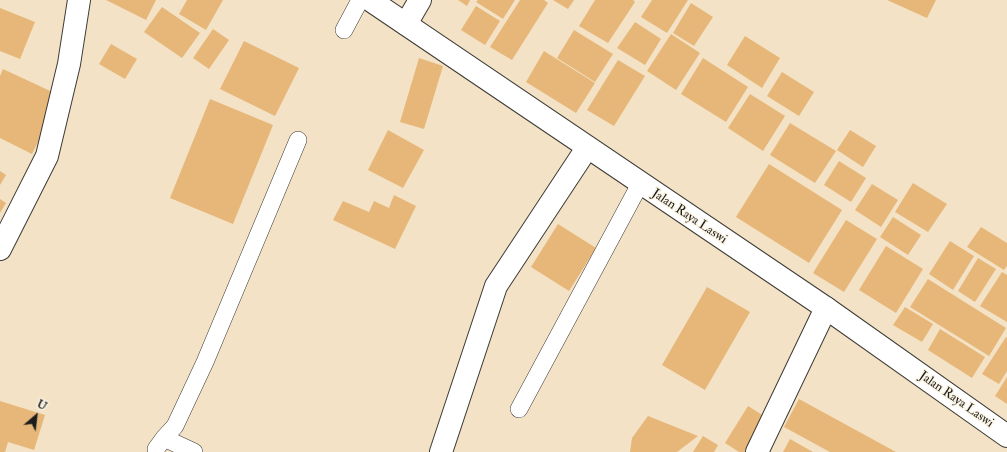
<!DOCTYPE html>
<html>
<head>
<meta charset="utf-8">
<style>
  body { margin:0 }
  #map { position:relative; width:1007px; height:452px; overflow:hidden; background:#f3e2c5; font-family:"IM FELL Double Pica",serif }
  canvas { display:block }
  .north { position:absolute; left:16px; top:396px; width:40px; height:40px; -webkit-text-stroke:3px #fcf5e5; paint-order:stroke; rotate:28deg; font-size:11px; font-weight:700; line-height:16px; text-align:center; color:#1c1c1c }
  .north::after { content:''; display:block; margin:auto; width:14px; height:18px; background:#1c1c1c; clip-path:polygon(50% 0,100% 100%,50% 72%,0 100%) }
</style>
</head>
<body>
<div id="map">
<canvas width="1007" height="452"></canvas>
<div class="north">U</div>
</div>
<script>
const c = document.querySelector('canvas').getContext('2d');
c.lineJoin = 'round';
function fillPath(path, color) {
  c.fillStyle = color;
  c.fill(path, 'evenodd');
}
function shape(rows) {
  const path = new Path2D();
  for (const r of rows) {
    path.moveTo(r[0], r[1]);
    for (let i = 2; i < r.length; i += 2) path.lineTo(r[i], r[i + 1]);
  }
  return path;
}
function strokePath(path, color, width, dash) {
  c.strokeStyle = color;
  c.lineWidth = width;
  c.lineCap = dash ? 'butt' : 'round';
  c.setLineDash(dash || []);
  c.stroke(path);
}
function write(font, color, halo, rows, align = 'center') {
  c.font = font + ' "IM FELL Double Pica",serif';
  c.lineWidth = 3;
  c.setLineDash([]);
  c.textBaseline = 'middle';
  c.strokeStyle = halo;
  c.fillStyle = color;
  for (const [text, x, y, turn = 0] of rows) {
    c.save();
    c.translate(x, y);
    c.rotate((+turn || 0) * Math.PI / 180);
    c.textAlign = isNaN(turn) ? turn : align;
    if (halo) c.strokeText(text, 0, 0);
    c.fillText(text, 0, 0);
    c.restore();
  }
}
const building = shape([
  [106,0,156,0,146,20],
  [187,0,223,0,206,30,179,14],
  [458,0,470,0,467,6],
  [478,0,515,0,503,19,476,2],
  [520,0,544,0,548,3,512,60,490,47],
  [553,0,574,0,568,9],
  [595,0,633,0,635,2,608,43,579,26],
  [652,0,688,0,667,33,641,17],
  [887,0,936,0,927,18],
  [691,3,713,17,694,46,673,33],
  [476,6,500,21,485,45,461,30],
  [162,7,200,33,182,58,144,32],
  [0,8,35,22,20,59,0,51],
  [635,22,661,39,645,65,617,48],
  [213,29,229,40,209,69,193,58],
  [574,30,613,54,595,82,557,58],
  [671,34,700,53,676,90,647,71],
  [745,36,780,58,762,88,727,65],
  [244,41,299,68,275,116,220,89],
  [111,44,137,59,125,79,99,64],
  [544,51,595,83,576,113,526,82],
  [419,58,443,66,424,129,400,122],
  [703,58,748,87,726,122,681,94],
  [618,60,645,76,614,126,587,110],
  [3,69,61,96,32,154,0,138,0,76],
  [782,72,814,92,799,116,767,96],
  [750,94,785,116,763,151,728,128],
  [210,99,273,125,233,224,170,198],
  [790,123,836,151,815,183,770,155],
  [388,130,424,150,403,188,368,170],
  [850,130,876,146,863,167,837,150],
  [839,161,866,178,851,202,824,185],
  [769,164,842,210,809,263,736,217],
  [0,171,6,175,0,185],
  [913,183,947,204,928,232,895,212],
  [872,184,898,200,881,227,855,210],
  [394,195,416,206,395,249,333,220,343,201,369,212,374,201,389,208],
  [0,199,6,203,0,213],
  [893,217,921,235,908,255,880,237],
  [846,220,877,239,844,292,813,273],
  [558,224,596,248,569,291,531,267],
  [981,227,1007,243,1007,266,1004,270,967,247],
  [950,241,974,256,953,290,929,274],
  [886,246,923,269,896,313,859,290],
  [978,258,996,269,975,302,958,291],
  [1002,272,1007,275,1007,322,980,306],
  [928,279,1006,328,989,356,910,307],
  [707,287,750,312,705,390,662,365],
  [905,307,933,324,922,342,893,325],
  [940,329,985,357,972,378,928,350],
  [1006,337,1007,338,1007,371,999,384,982,374],
  [1007,377,1007,404,995,396],
  [799,399,896,452,830,452,784,427],
  [0,401,45,415,34,450,8,442,5,452,0,452],
  [748,406,767,418,746,452,739,452,725,443],
  [648,416,698,436,677,452,630,452,632,438],
  [703,436,718,445,714,452,693,452],
  [790,439,813,452,783,452]
]);
const lane = shape([
  [344,30,360,0],
  [519,409,640,184],
  [164,438,194,452],
  [156,449,164,438,175,426,205,362,298,140]
]);
const street = shape([
  [406,24,420,0],
  [0,249,47,156,69,64,79,0],
  [441,452,496,286,587,148],
  [757,452,826,308]
]);
const primary = shape([
  [370,0,826,308,1007,436]
]);
const streetNames = [
  ["Jalan Raya Laswi",689,217,34],
  ["Jalan Raya Laswi",956,400,35]
];
fillPath(building, '#e7b779');
strokePath(lane, '#3c3a35', 18);
strokePath(street, '#3c3a35', 24);
strokePath(primary, '#3c3a35', 24);
strokePath(lane, '#fff', 17);
strokePath(street, '#fff', 22);
strokePath(primary, '#fff', 22);
write('13px', '#1c1c1c', '#fcf5e5', streetNames);
</script>
</body>
</html>
